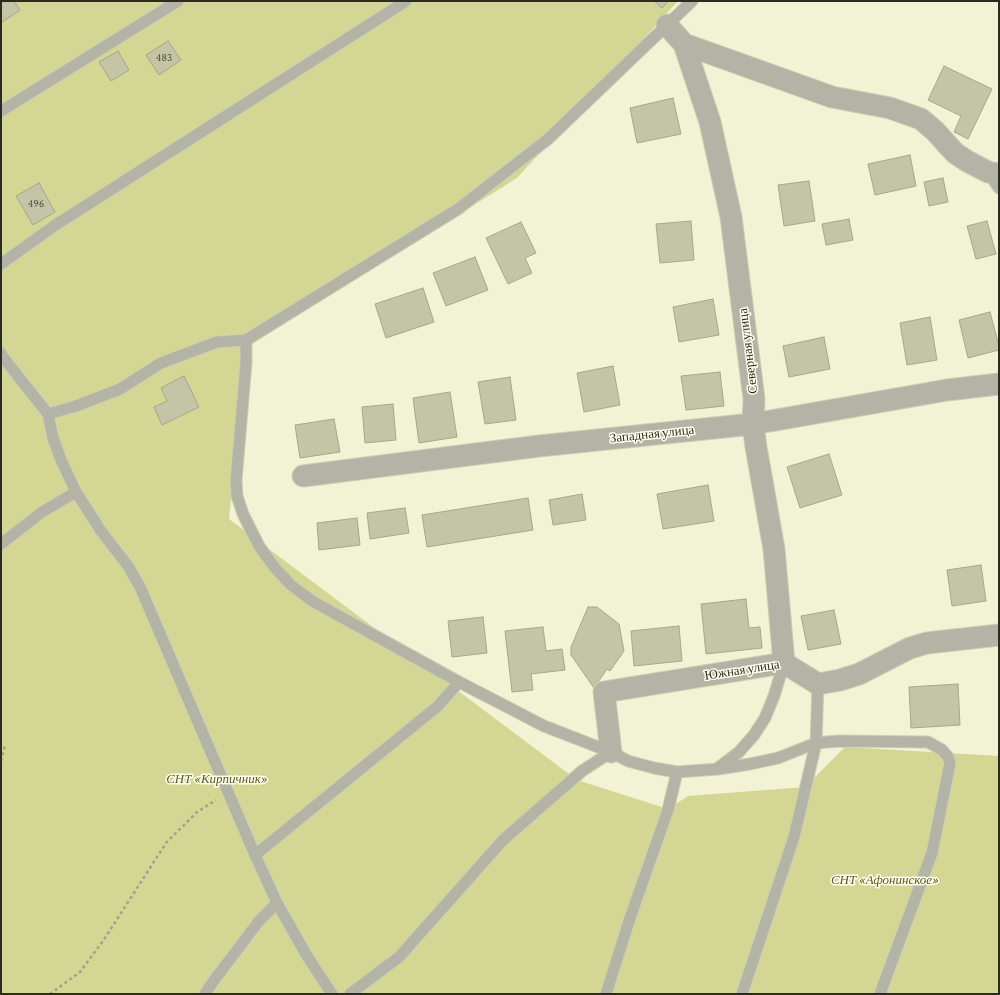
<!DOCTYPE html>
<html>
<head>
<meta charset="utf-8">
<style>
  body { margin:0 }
  #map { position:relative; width:1000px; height:995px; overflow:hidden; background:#f1f3d4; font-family:"Crimson Pro",serif }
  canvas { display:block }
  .frame { position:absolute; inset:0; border:2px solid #2b2c20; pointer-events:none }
</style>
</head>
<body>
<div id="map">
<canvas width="1000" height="995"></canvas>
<div class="frame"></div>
</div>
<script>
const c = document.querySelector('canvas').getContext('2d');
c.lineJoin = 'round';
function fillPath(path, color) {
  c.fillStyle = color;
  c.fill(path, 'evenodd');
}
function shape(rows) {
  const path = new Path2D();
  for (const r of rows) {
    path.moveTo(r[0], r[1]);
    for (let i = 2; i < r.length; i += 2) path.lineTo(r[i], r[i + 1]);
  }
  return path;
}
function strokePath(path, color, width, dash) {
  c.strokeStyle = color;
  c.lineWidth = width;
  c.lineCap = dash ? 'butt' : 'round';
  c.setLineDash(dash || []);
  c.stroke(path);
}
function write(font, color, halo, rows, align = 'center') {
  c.font = font + ' "Crimson Pro",serif';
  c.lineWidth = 3;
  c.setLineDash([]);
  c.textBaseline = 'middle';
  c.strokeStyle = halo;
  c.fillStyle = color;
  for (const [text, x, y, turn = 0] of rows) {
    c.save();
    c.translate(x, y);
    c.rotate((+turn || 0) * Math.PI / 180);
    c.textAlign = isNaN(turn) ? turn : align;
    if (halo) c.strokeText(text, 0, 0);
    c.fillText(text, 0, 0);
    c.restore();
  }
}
const green = shape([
  [1,1,678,1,517,178,246,348,229,519,577,780,668,809,688,796,805,787,845,747,999,756,999,994,1,994]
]);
const building = shape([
  [1,1,14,1,20,10,1,23,1,1],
  [654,1,668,1,662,8,654,1],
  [168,41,181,60,159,75,146,55,168,41],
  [118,51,129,70,111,81,99,62,118,51],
  [944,66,992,89,968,139,954,132,961,116,928,100,944,66],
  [673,98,681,134,637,143,630,108,673,98],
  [910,155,916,186,875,195,868,164,910,155],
  [943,178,948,202,929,206,924,182,943,178],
  [809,181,815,221,784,226,778,185,809,181],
  [39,183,55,212,33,225,16,196,39,183],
  [849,219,853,240,826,245,822,224,849,219],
  [691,221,694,260,660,263,656,224,691,221],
  [987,221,996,254,976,259,967,226,987,221],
  [521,222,536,253,525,258,532,273,508,284,486,238,521,222],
  [475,257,488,290,446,306,433,273,475,257],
  [423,288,434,322,386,338,375,304,423,288],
  [713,299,719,335,679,342,673,307,713,299],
  [990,312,999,346,999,350,968,358,959,320,990,312],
  [930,317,937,360,907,365,900,323,930,317],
  [824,337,830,369,789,377,783,346,824,337],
  [613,366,620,405,584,412,577,373,613,366],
  [720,372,724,406,686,410,681,376,720,372],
  [184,376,199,407,162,425,154,407,167,401,161,388,184,376],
  [510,377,516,420,485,424,478,382,510,377],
  [450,392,457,437,419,443,413,398,450,392],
  [393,404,396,440,365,443,362,407,393,404],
  [334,419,340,452,300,458,295,425,334,419],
  [829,454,842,495,800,508,787,467,829,454],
  [708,485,714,521,663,529,657,494,708,485],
  [582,494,586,520,553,525,549,500,582,494],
  [528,498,533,530,427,547,422,515,528,498],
  [405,508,409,533,370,539,367,513,405,508],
  [357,518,360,545,319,550,317,523,357,518],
  [981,565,986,601,952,606,947,570,981,565],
  [746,599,749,628,760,627,762,648,706,654,701,604,746,599],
  [588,607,597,607,619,624,624,651,610,671,607,669,594,688,571,655,571,647,588,607],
  [834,610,841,644,808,650,801,616,834,610],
  [483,617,487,653,452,657,448,621,483,617],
  [679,626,682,661,634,666,631,631,679,626],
  [543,627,546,651,562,649,565,670,531,674,533,690,512,692,505,631,543,627],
  [958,684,960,725,911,728,909,687,958,684]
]);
const path = shape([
  [1,761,5,745],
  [50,994,80,972,103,941,166,843,197,812,216,800]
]);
const lane = shape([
  [1,111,178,1],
  [988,172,999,188],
  [1,264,54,226,406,1],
  [246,340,246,363,236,481,237,496,243,514,259,546,275,568,291,585,312,601,459,682,544,726,611,752,628,761,654,768,677,772,718,769,750,764,778,758,816,743,839,741,928,742,942,750,948,757,950,763,932,853,880,994],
  [1,353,2,356,48,414,76,406,120,389,161,363,217,342,246,340,458,209,548,139,692,1],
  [48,414,53,438,61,460,76,492,101,531,128,566,140,587,255,855,277,903,307,956,332,994],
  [1,544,42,512,76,492],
  [718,768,739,752,754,735,765,718,774,696,784,663],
  [255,855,438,706,459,682],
  [205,994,212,983,259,921,277,903],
  [350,994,399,957,503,840,582,771,611,752],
  [606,994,630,918,668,810,677,772],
  [742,994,794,837,816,743,818,684]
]);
const street = shape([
  [667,25,684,44,710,122,731,217,754,399,753,424,756,447,774,549,784,663],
  [684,44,832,97,890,108,921,119,935,131,955,153,967,161,988,172,999,174],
  [303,476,539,446,753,424,947,390,999,384],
  [611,752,604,692,784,663,818,684,840,680,859,674,910,648,927,643,999,635]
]);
const numberNames = [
  ["483",164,58],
  ["496",36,204]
];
const streetNames = [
  ["Северная улица",748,351,-97],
  ["Западная улица",652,434,-6],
  ["Южная улица",742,670,-9]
];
const parkNames = [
  ["СНТ «Кирпичник»",217,779],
  ["СНТ «Афонинское»",885,880]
];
fillPath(green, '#d4d694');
fillPath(building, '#c4c5a7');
strokePath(building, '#a6a78a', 1);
strokePath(lane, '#cdcfb4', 13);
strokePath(street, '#cdcfb4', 23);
strokePath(path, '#a0a28b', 2.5, [3, 3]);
strokePath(lane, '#b3b4a6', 11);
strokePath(street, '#b3b4a6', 21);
write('11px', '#515242', null, numberNames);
write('13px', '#2b2c20', '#feffec', streetNames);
write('italic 13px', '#595921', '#feffec', parkNames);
</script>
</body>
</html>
